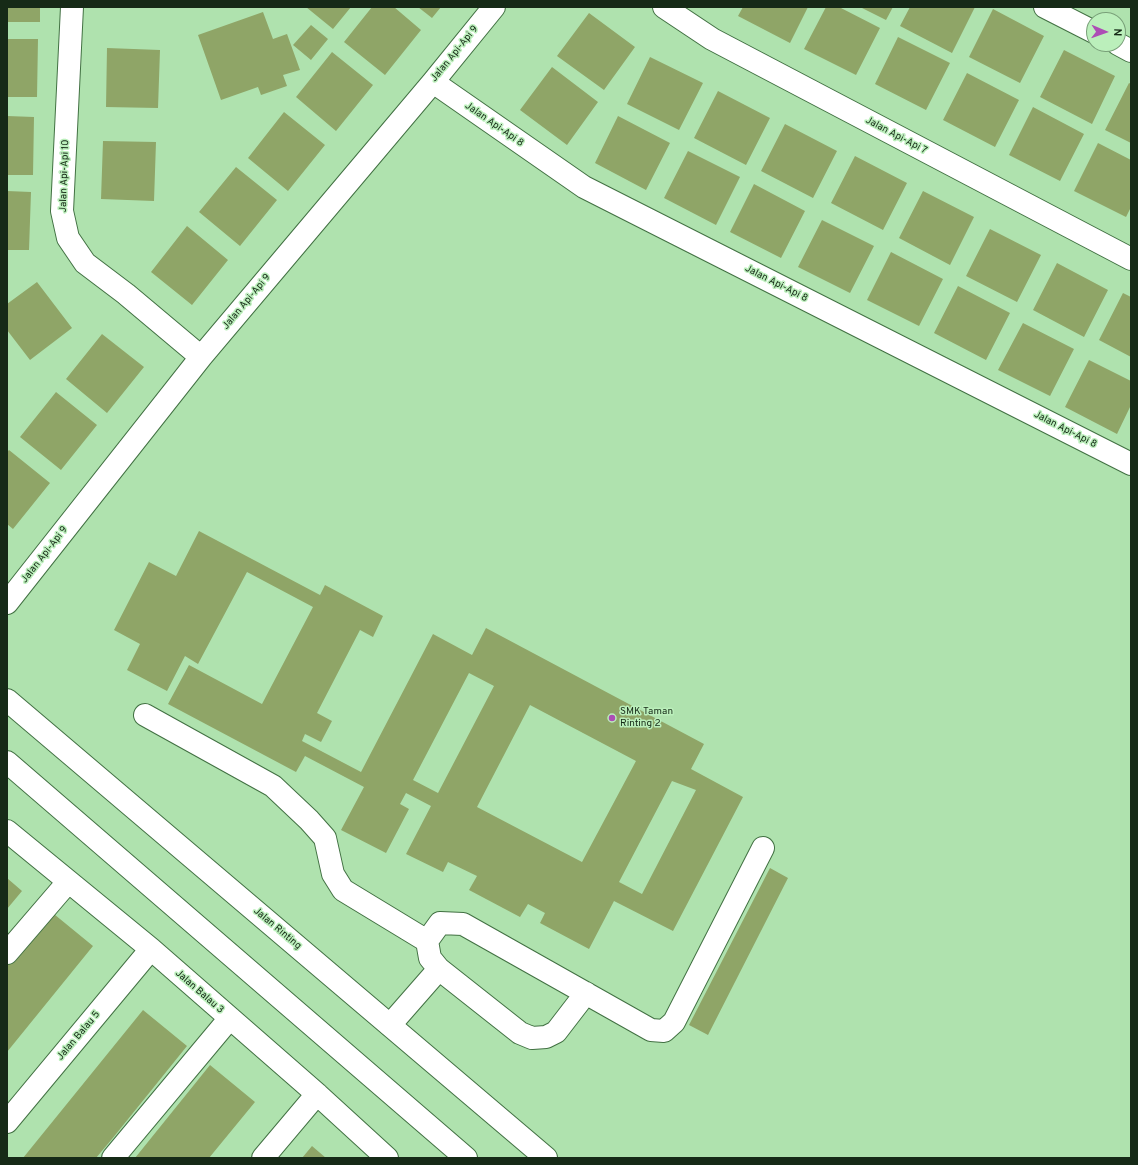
<!DOCTYPE html>
<html>
<head>
<meta charset="utf-8">
<style>
  body { margin:0 }
  #map { position:relative; width:1138px; height:1165px; overflow:hidden; background:#afe2ae; font-family:Overpass,sans-serif }
  canvas { display:block }
  .frame { position:absolute; inset:0; border:8px solid #162a17; pointer-events:none }
  .north { position:absolute; left:1086px; top:12px; width:40px; height:40px; box-sizing:border-box; background:#bbefbb; border:1px solid #79a079; border-radius:50%; rotate:92deg; font-size:11px; font-weight:700; line-height:16px; text-align:center; color:#162a17 }
  .north::after { content:''; display:block; margin:auto; width:14px; height:18px; background:#ad4db5; clip-path:polygon(50% 0,100% 100%,50% 72%,0 100%) }
</style>
</head>
<body>
<div id="map">
<canvas width="1138" height="1165"></canvas>
<div class="frame"></div>
<div class="north">N</div>
</div>
<script>
const c = document.querySelector('canvas').getContext('2d');
c.lineJoin = 'round';
function fillPath(path, color) {
  c.fillStyle = color;
  c.fill(path, 'evenodd');
}
function shape(rows) {
  const path = new Path2D();
  for (const r of rows) {
    path.moveTo(r[0], r[1]);
    for (let i = 2; i < r.length; i += 2) path.lineTo(r[i], r[i + 1]);
  }
  return path;
}
function strokePath(path, color, width, dash) {
  c.strokeStyle = color;
  c.lineWidth = width;
  c.lineCap = dash ? 'butt' : 'round';
  c.setLineDash(dash || []);
  c.stroke(path);
}
function write(font, color, halo, rows, align = 'center') {
  c.font = font + ' Overpass,sans-serif';
  c.lineWidth = 3;
  c.setLineDash([]);
  c.textBaseline = 'middle';
  c.strokeStyle = halo;
  c.fillStyle = color;
  for (const [text, x, y, turn = 0] of rows) {
    c.save();
    c.translate(x, y);
    c.rotate((+turn || 0) * Math.PI / 180);
    c.textAlign = isNaN(turn) ? turn : align;
    if (halo) c.strokeText(text, 0, 0);
    c.fillText(text, 0, 0);
    c.restore();
  }
}
const building = shape([
  [7,7,40,7,40,22,7,22],
  [306,7,351,7,333,29],
  [372,7,394,7,421,30,385,75,344,42],
  [418,7,441,7,432,18],
  [743,7,808,7,790,43,738,16],
  [826,7,839,7,880,28,856,75,804,49],
  [860,7,893,7,886,20],
  [910,7,975,7,952,53,900,26],
  [993,9,1044,36,1020,83,969,57],
  [263,12,273,39,287,34,300,70,283,75,287,86,261,95,258,87,221,100,198,35],
  [589,13,635,47,604,90,557,56],
  [311,25,328,39,311,60,293,45],
  [898,37,950,63,926,110,875,84],
  [7,39,38,39,37,97,7,97],
  [107,48,160,50,158,108,106,107],
  [1064,50,1115,76,1092,124,1040,97],
  [332,52,373,85,336,131,296,97],
  [650,57,703,83,679,130,627,104],
  [552,67,598,102,567,145,520,110],
  [967,73,1019,100,995,147,943,120],
  [1129,83,1131,84,1131,143,1105,130],
  [718,91,770,118,746,165,694,138],
  [1033,107,1084,134,1060,181,1009,155],
  [284,112,325,145,288,191,248,158],
  [7,116,34,117,33,175,7,175],
  [618,116,670,143,646,190,595,163],
  [785,124,837,151,813,198,761,171],
  [103,141,156,142,154,201,101,199],
  [1098,143,1131,160,1131,207,1126,217,1074,191],
  [688,151,740,177,716,225,664,198],
  [855,156,907,183,883,230,831,203],
  [236,167,277,200,240,246,199,212],
  [754,184,805,211,781,258,730,232],
  [7,191,31,192,29,250,7,250],
  [923,191,974,217,950,265,899,238],
  [822,220,874,246,850,293,798,267],
  [187,226,228,260,192,305,151,272],
  [990,229,1041,255,1017,302,966,276],
  [891,252,943,279,919,326,867,300],
  [1057,263,1108,290,1084,337,1033,310],
  [37,282,72,328,30,360,7,330,7,304],
  [958,286,1010,313,986,360,934,333],
  [1123,293,1131,297,1131,357,1099,340],
  [1023,323,1074,349,1050,396,998,370],
  [102,334,144,367,107,413,66,379],
  [1089,360,1131,381,1131,405,1117,434,1065,407],
  [56,392,97,425,61,470,20,437],
  [9,450,50,483,13,529,7,524,7,452],
  [199,531,320,595,325,585,383,616,373,637,360,630,317,713,332,721,321,742,305,734,302,741,361,772,433,634,472,655,486,628,704,744,691,769,743,797,673,931,614,901,589,949,540,923,545,913,528,904,520,917,469,890,477,876,448,862,443,872,406,854,431,806,406,793,400,804,409,809,386,853,341,830,364,787,305,756,296,772,168,704,189,665,262,704,313,607,247,572,198,664,185,656,167,691,127,670,140,644,114,630,149,562,176,576],
  [469,673,494,686,438,793,413,780],
  [530,705,636,761,582,862,477,807],
  [672,781,696,790,642,894,619,882],
  [770,868,788,878,708,1035,689,1025],
  [7,878,22,891,7,909],
  [49,910,93,946,7,1052,7,961],
  [143,1010,187,1046,112,1139,96,1158,23,1158],
  [210,1065,255,1102,209,1158,135,1158],
  [312,1146,326,1158,302,1158]
]);
const minor = shape([
  [72,7,62,211,68,238,85,263,126,294,201,357],
  [664,7,712,39,1131,259],
  [1045,7,1094,32],
  [1118,44,1131,51],
  [433,82,584,187,1131,464],
  [7,603,201,357,433,82,494,7],
  [145,715,273,786,309,820,325,838,333,874,343,890,427,941],
  [7,831,151,949,317,1094,387,1158],
  [7,953,68,882],
  [439,969,520,1033,532,1038,546,1037,556,1032,586,993],
  [390,1025,439,969,430,958,427,941,440,923,463,924,651,1030,664,1031,674,1022,763,848],
  [7,1122,151,949],
  [113,1158,230,1018],
  [263,1158,317,1094]
]);
const major = shape([
  [7,700,546,1158],
  [7,762,466,1158]
]);
const markers = [
  [612,718,4,"#ad4db5"]
];
const streetNames = [
  ["Jalan Api-Api 9",455,54,-51],
  ["Jalan Api-Api 8",494,125,35],
  ["Jalan Api-Api 7",896,136,28],
  ["Jalan Api-Api 10",65,176,-88],
  ["Jalan Api-Api 8",776,284,27],
  ["Jalan Api-Api 9",247,302,-50],
  ["Jalan Api-Api 8",1065,430,27],
  ["Jalan Api-Api 9",45,555,-52],
  ["Jalan Rinting",277,929,40],
  ["Jalan Balau 3",199,992,41],
  ["Jalan Balau 5",79,1036,-50]
];
const poiNames = [
  ["SMK Taman",620,712],
  ["Rinting 2",620,724]
];
fillPath(building, '#8fa567');
strokePath(minor, '#427143', 24);
strokePath(major, '#427143', 24);
strokePath(minor, '#fff', 22);
strokePath(major, '#fff', 22);
for (const [x, y, r, color] of markers) {
  const dot = new Path2D();
  dot.arc(x, y, r, 0, 2 * Math.PI);
  c.fillStyle = color;
  c.fill(dot);
  strokePath(dot, '#bbefbb', 1.5);
}
write('10px', '#162a17', '#bbefbb', streetNames);
write('10px', '#162a17', '#bbefbb', poiNames, 'left');
</script>
</body>
</html>
